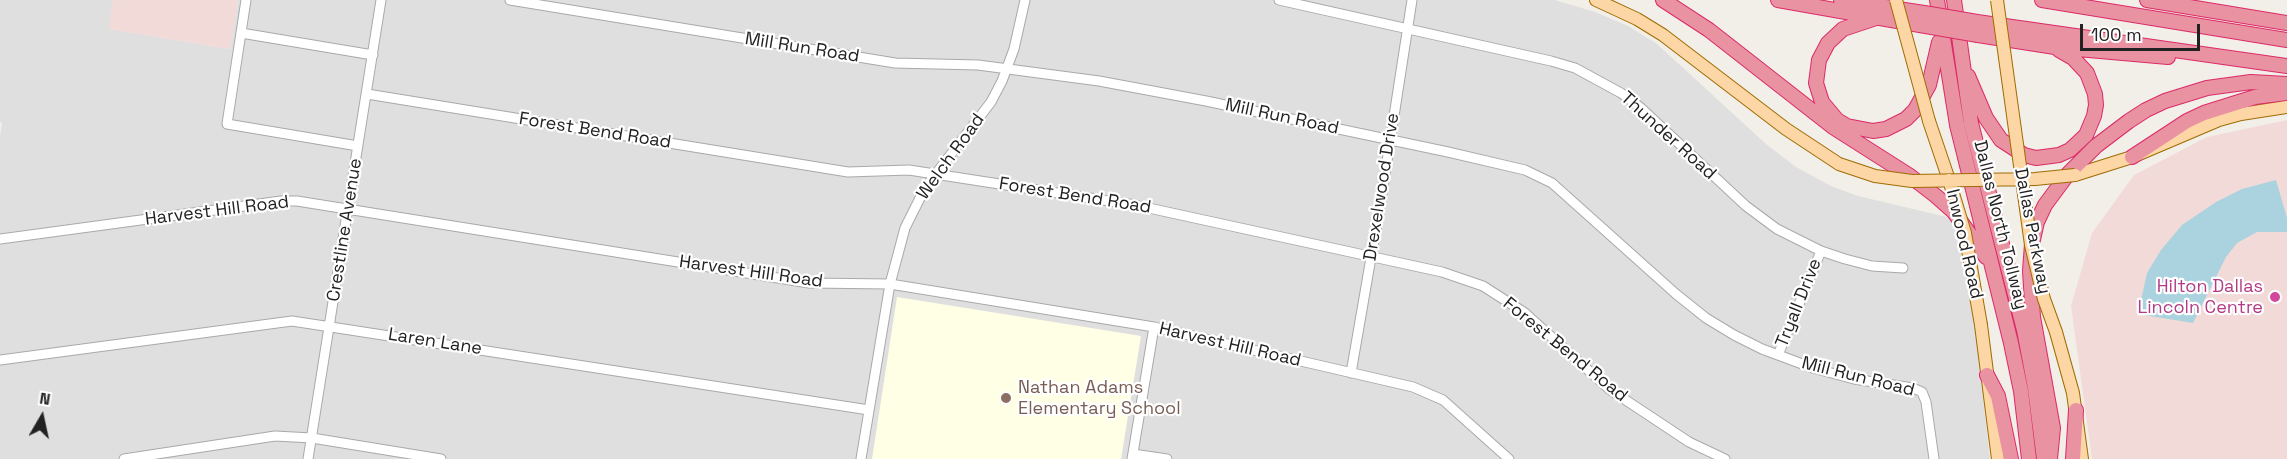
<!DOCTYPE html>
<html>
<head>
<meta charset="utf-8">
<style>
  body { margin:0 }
  #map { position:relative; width:2287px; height:459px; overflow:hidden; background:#f2efe9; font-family:"Space Grotesk",sans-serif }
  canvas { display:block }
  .north { position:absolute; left:12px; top:387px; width:60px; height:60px; -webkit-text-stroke:4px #fff; paint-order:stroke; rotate:9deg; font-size:16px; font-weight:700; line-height:24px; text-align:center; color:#222 }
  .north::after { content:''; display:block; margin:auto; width:21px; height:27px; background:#222; clip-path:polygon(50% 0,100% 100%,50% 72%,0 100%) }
  .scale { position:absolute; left:2080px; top:24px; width:120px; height:27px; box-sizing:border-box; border:3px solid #222; border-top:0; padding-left:8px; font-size:18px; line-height:21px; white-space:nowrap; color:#222; -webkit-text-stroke:4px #fff; paint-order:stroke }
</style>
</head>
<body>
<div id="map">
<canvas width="2287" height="459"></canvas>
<div class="north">N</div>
<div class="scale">100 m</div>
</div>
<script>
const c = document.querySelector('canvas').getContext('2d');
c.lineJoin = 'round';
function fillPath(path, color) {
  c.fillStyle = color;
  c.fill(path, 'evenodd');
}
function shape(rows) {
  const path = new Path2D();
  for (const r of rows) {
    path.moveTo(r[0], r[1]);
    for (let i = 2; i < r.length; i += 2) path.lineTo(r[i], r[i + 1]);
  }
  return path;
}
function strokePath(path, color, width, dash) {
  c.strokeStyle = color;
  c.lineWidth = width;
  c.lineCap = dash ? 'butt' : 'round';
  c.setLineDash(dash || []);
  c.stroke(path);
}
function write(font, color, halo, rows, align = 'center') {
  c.font = font + ' "Space Grotesk",sans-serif';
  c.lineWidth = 4.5;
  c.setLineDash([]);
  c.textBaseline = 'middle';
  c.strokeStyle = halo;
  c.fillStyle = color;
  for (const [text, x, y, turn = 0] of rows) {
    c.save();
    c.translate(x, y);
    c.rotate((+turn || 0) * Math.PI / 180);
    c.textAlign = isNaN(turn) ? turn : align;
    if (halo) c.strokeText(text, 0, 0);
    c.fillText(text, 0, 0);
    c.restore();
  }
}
const residential = shape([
  [0,0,113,0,110,29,230,49,238,0,1555,0,1595,12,1628,26,1657,44,1766,144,1796,167,1831,186,1858,196,1947,217,1955,224,1975,329,1990,459,0,459,0,136,2,123,0,122]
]);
const commercial = shape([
  [113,0,238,0,230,49,109,29],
  [2287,120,2287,459,2092,459,2071,306,2092,233,2134,175,2207,137]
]);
const education = shape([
  [897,297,1141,336,1121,459,872,459]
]);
const water = shape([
  [2276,180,2287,218,2287,232,2257,232,2237,243,2226,257,2193,323,2138,314,2147,273,2161,250,2182,225,2216,202,2242,189]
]);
const minor = shape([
  [246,0,227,124,358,146],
  [510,0,895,63,978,65,1099,81,1206,101,1448,152,1525,170,1552,183,1676,294,1706,318,1734,335,1762,349,1813,368,1854,379,1913,388,1922,392,1926,402,1934,459],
  [1279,0,1551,61,1575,68,1621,93,1641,108,1746,206,1777,229,1821,251,1845,259,1872,266,1903,268],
  [241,33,373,55],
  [367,94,848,172,909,170,1135,205,1442,272,1483,286,1525,313,1609,389,1689,442,1725,459],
  [0,239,281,201,297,201,809,283,890,284,1154,327,1413,387,1443,400,1509,459],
  [1778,355,1821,251],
  [0,360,292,321,869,410],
  [1351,373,1381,200,1412,0],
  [1133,454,1167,459],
  [124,459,275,436,312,438,441,459],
  [308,459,381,0],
  [861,459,890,284,905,228,925,188,991,102,1002,81,1014,49,1025,0],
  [1132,459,1154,327]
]);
const major = shape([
  [1596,0,1637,19,1663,35,1786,129,1839,164],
  [1929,121,1949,180],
  [2075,175,2132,157,2219,120,2241,114,2287,107],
  [1981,325,1998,459],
  [2056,332,2073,393,2082,459]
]);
const highway = shape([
  [1663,0,1709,30,1833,127,1910,176,1936,196,1954,212,1986,257],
  [1778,0,1920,25],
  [1841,0,1924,13],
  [1937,0,1957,125,2011,343,2021,391,2029,459],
  [1954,0,1971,123,2024,330,2035,388,2044,459],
  [2042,0,2287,40],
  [2147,0,2287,23],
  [1876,18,1843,29,1828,43,1819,60,1816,83,1822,102,1837,120,1847,126,1873,131,1886,129,1906,119,1915,110,1929,85,1939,42],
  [1977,22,2287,66],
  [1978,35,2055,47,2168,57],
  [1968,76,1986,118,2001,140,2024,155,2036,158,2059,155,2070,150,2086,135,2094,116,2096,105,2095,94,2087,73,2073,58,2059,50],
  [2132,157,2187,121,2204,113,2255,97,2287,93],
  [1987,375,1998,396,2011,459],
  [2050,459,2053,428,2033,317,2030,271,2032,244,2037,222,2045,205,2068,174,2096,146,2129,121,2146,110,2165,101,2207,88,2251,82,2287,84],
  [2073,459,2076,410]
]);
const majorBridge = shape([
  [1896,0,1929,121],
  [1997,0,2031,245,2044,299,2056,332],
  [1839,164,1875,176,1912,181,2035,179,2075,175],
  [1949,180,1965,233,1981,325]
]);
const highwayBridge = shape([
  [1924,13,1977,22],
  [1920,25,1978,35]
]);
const markers = [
  [2275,297,6,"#d1479c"],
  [1006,398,6,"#8d6e63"]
];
const streetNames = [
  ["Mill Run Road",802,48,9],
  ["Mill Run Road",1282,117,12],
  ["Forest Bend Road",595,131,9],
  ["Thunder Road",1668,136,42],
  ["Welch Road",951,157,-54],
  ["Drexelwood Drive",1382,187,-81],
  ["Forest Bend Road",1075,196,9],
  ["Harvest Hill Road",217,211,-7],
  ["Dallas North Tollway",2000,225,76],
  ["Crestline Avenue",345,230,-81],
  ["Dallas Parkway",2032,231,79],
  ["Inwood Road",1964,244,77],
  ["Harvest Hill Road",751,272,8],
  ["Tryall Drive",1799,303,-68],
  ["Laren Lane",435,342,9],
  ["Harvest Hill Road",1230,345,13],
  ["Forest Bend Road",1565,350,39],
  ["Mill Run Road",1858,377,14]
];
const hotelNames = [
  ["Hilton Dallas",2263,287],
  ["Lincoln Centre",2263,308]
];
const educationNames = [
  ["Nathan Adams",1018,388],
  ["Elementary School",1018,409]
];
fillPath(residential, '#e0dfdf');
fillPath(commercial, '#f2dad9');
fillPath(education, '#ffffe5');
fillPath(water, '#aad3df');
strokePath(minor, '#a9a9a9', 11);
strokePath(major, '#a06b00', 14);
strokePath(highway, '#dc2a67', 16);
strokePath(minor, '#fff', 9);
strokePath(major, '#fcd6a4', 12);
strokePath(highway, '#e892a2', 14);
strokePath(majorBridge, '#a06b00', 14, []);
strokePath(highwayBridge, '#dc2a67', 16, []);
strokePath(majorBridge, '#fcd6a4', 12);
strokePath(highwayBridge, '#e892a2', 14);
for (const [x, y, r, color] of markers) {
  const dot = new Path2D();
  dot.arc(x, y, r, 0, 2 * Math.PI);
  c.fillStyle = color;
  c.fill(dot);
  strokePath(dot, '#fff', 2);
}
write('18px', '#222', '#fff', streetNames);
write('18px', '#b23c85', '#fff', hotelNames, 'right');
write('18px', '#785e54', '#fff', educationNames, 'left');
</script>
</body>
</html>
